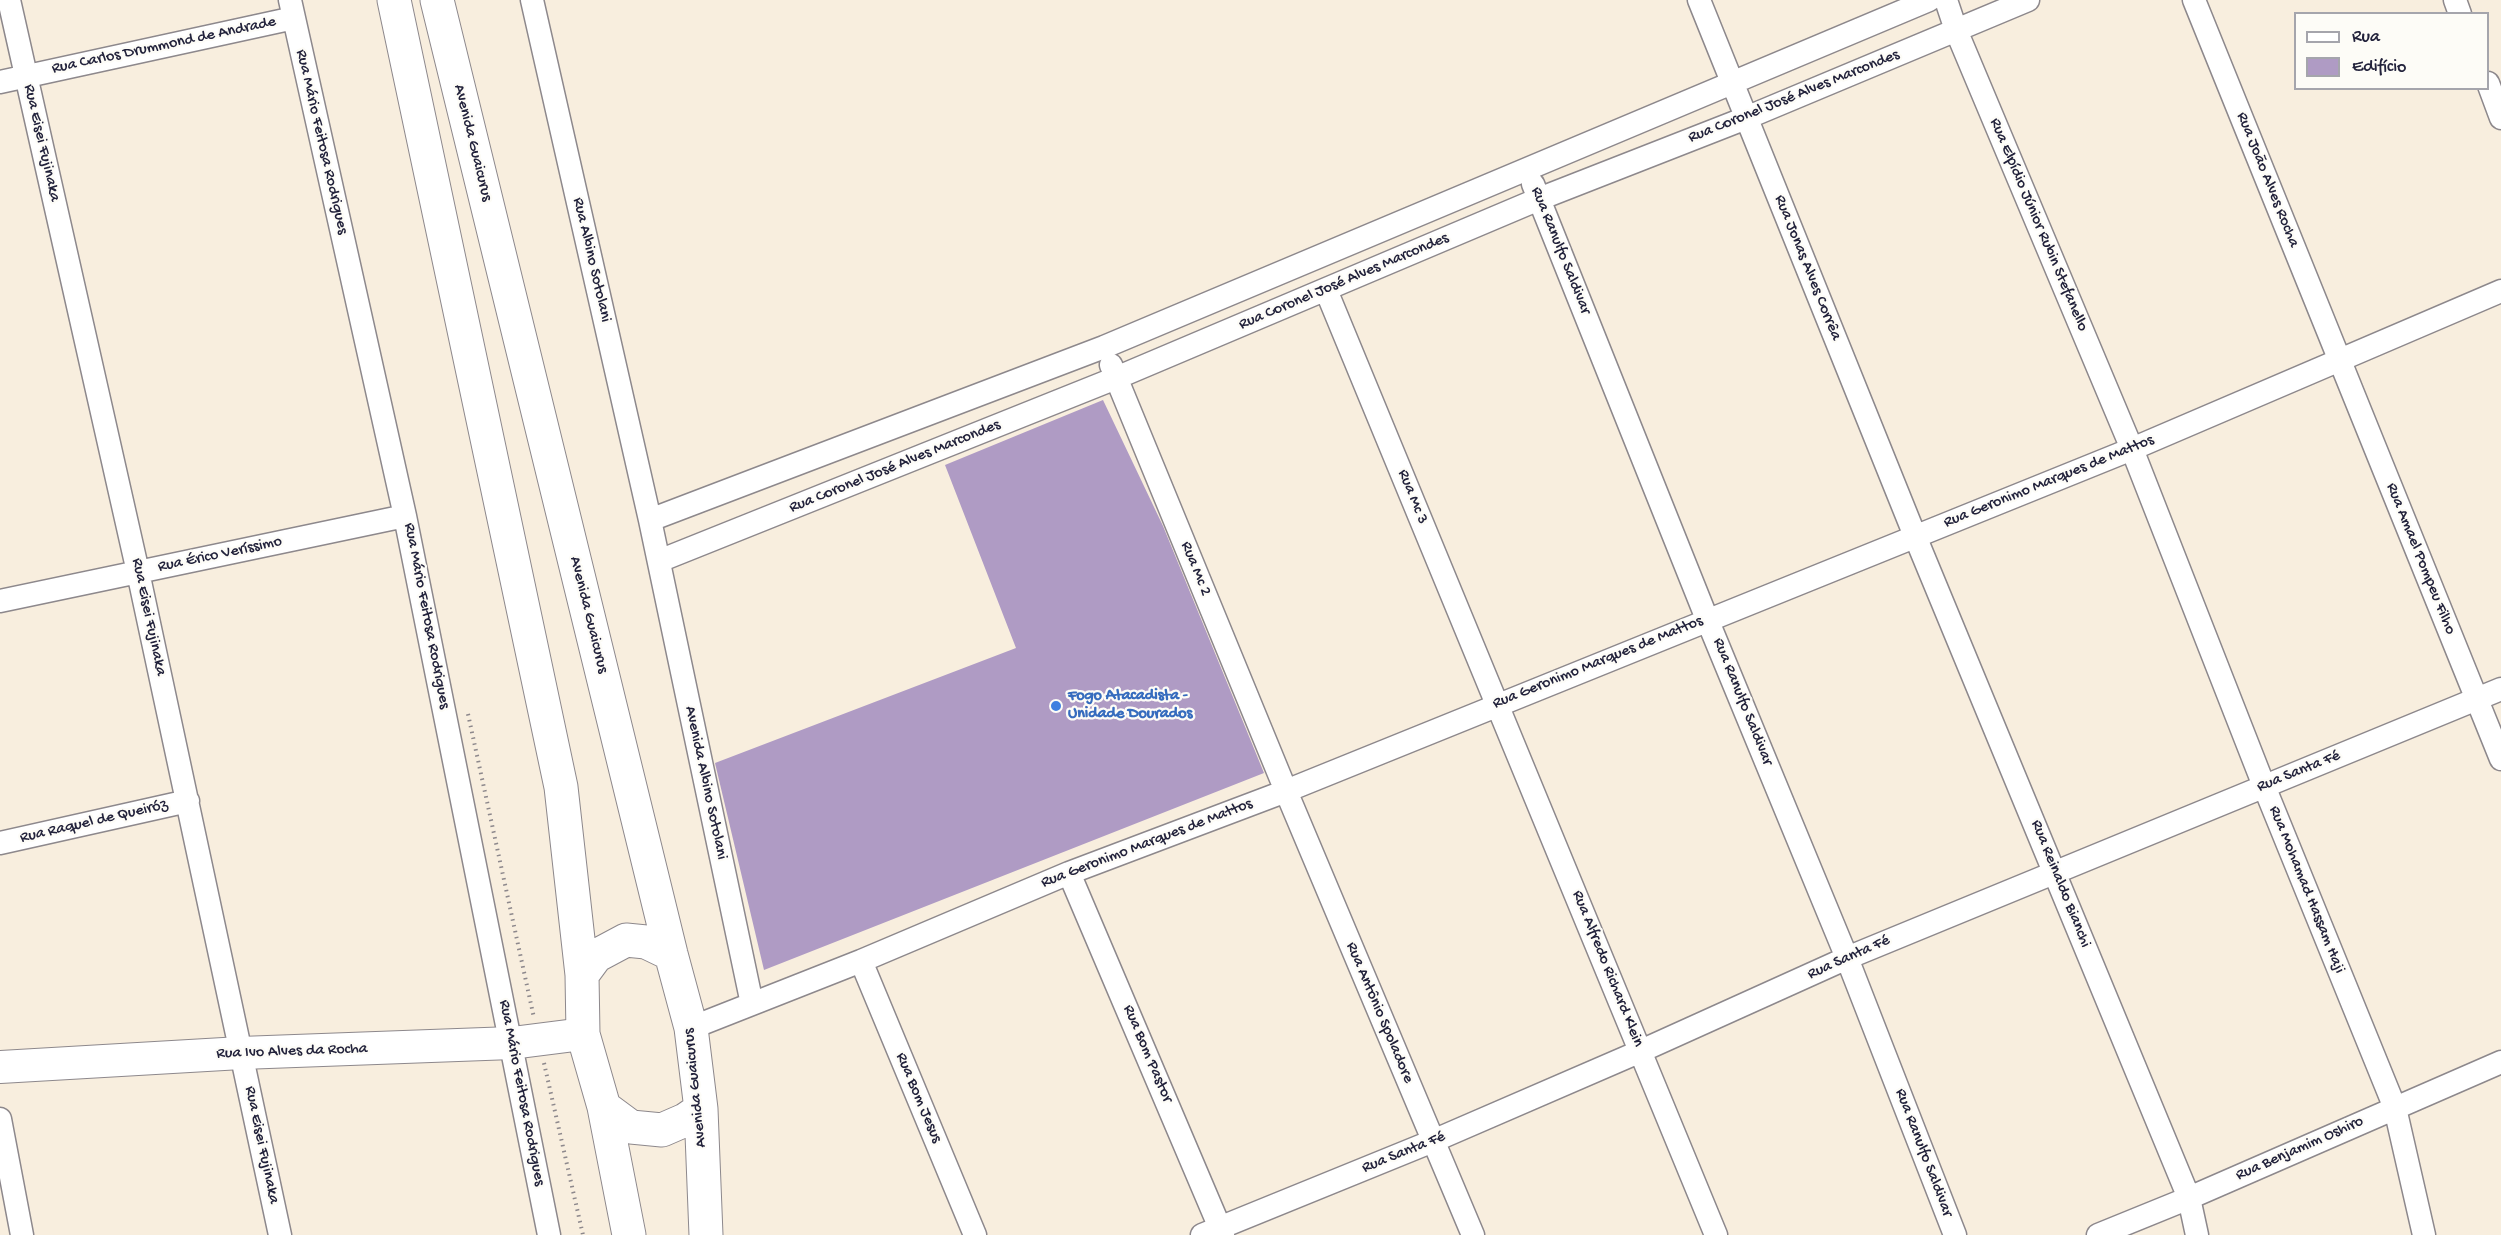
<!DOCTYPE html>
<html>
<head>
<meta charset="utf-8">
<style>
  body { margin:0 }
  #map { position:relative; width:2501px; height:1235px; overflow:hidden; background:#f8eede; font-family:"Gochi Hand",sans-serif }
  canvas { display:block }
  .legend { position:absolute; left:2294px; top:12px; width:195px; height:78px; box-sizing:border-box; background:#fdfcf7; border:2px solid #a5a5ac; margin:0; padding:8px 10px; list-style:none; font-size:18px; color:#22223b }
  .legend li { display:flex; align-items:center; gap:12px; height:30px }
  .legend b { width:30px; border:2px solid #a5a5ac }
</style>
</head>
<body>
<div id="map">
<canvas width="2501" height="1235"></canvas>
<ul class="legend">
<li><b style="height:8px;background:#fff"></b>Rua</li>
<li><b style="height:16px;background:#af9bc4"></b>Edifício</li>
</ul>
</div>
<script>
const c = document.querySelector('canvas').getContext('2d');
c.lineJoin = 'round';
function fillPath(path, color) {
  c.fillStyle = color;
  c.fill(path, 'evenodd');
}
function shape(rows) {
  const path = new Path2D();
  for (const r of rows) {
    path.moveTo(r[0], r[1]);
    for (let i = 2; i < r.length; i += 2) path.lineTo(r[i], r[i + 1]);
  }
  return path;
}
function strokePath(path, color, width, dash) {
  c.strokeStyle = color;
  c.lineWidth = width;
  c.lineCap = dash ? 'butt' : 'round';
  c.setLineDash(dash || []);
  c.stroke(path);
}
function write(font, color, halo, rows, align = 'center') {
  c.font = font + ' "Gochi Hand",sans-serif';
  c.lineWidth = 4.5;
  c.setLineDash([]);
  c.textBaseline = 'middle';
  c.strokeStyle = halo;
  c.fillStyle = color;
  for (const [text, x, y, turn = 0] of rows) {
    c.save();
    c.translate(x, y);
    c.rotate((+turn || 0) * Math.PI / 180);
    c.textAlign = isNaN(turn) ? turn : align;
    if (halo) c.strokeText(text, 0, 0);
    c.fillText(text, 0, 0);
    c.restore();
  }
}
const building = shape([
  [1103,400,1163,526,1264,773,764,970,715,763,1016,648,945,465]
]);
const path = shape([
  [468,714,534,1018],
  [544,1063,583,1235]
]);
const street = shape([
  [9,0,138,572,280,1235],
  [290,0,405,516,549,1235],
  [532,0,650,520,752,1004],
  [1699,0,1915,536,2189,1198,2197,1235],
  [1946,0,1956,30,2132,449,2264,786,2395,1108,2424,1235],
  [2194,0,2501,759],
  [2455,0,2460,14],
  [0,82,294,18],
  [2488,83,2501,118],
  [1533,184,1707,619,1847,958,1955,1235],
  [1326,290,1716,1235],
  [1111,365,1286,791,1473,1235],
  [650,520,1104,347,1929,0],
  [659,561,1116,378,1539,199,1746,118,2028,0],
  [0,601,405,516],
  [0,843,188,801],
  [1069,873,1223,1235],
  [861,961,975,1235],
  [691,1028,861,961,1069,873,1286,791,2132,449,2501,291],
  [0,1119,22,1235],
  [1202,1235,1433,1141,1641,1051,1847,958,2501,689],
  [2098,1235,2189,1198,2501,1062]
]);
const secondary = shape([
  [0,1067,241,1053,512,1043,583,1034]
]);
const primary = shape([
  [394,0,561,787,582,975,583,1034,604,1107,629,1235],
  [437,0,671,954,691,1028,701,1109,706,1235],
  [582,975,596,956,626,940,646,942,671,954],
  [604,1107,631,1127,662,1130,685,1120,701,1109]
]);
const markers = [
  [1056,706,6,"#3f7fe0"]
];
const streetNames = [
  ["Rua Carlos Drummond de Andrade",164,46,-12],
  ["Rua Coronel José Alves Marcondes",1794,97,-22],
  ["Rua Mário Feitosa Rodrigues",321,142,77],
  ["Rua Eisei Fujinaka",41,143,77],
  ["Avenida Guaicurus",472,143,76],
  ["Rua João Alves Rocha",2267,180,68],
  ["Rua Elpídio Júnior Rubin Stefanello",2038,225,67],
  ["Rua Ranulfo Saldivar",1560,251,68],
  ["Rua Albino Sotolani",591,260,77],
  ["Rua Jonas Alves Corrêa",1807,268,68],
  ["Rua Coronel José Alves Marcondes",1344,282,-23],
  ["Rua Coronel José Alves Marcondes",895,467,-22],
  ["Rua Geronimo Marques de Mattos",2049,482,-22],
  ["Rua Mc 3",1412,497,68],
  ["Rua Érico Veríssimo",220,555,-12],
  ["Rua Amael Pompeu Filho",2420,559,68],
  ["Rua Mc 2",1195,569,68],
  ["Avenida Guaicurus",588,615,76],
  ["Rua Mário Feitosa Rodrigues",426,616,79],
  ["Rua Eisei Fujinaka",148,617,78],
  ["Rua Geronimo Marques de Mattos",1598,663,-22],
  ["Rua Ranulfo Saldivar",1742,702,68],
  ["Rua Santa Fé",2299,772,-22],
  ["Avenida Albino Sotolani",705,783,78],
  ["Rua Raquel de Queiróz",94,822,-13],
  ["Rua Geronimo Marques de Mattos",1147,844,-21],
  ["Rua Reinaldo Bianchi",2060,884,68],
  ["Rua Mohamad Hassam Haji",2306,890,68],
  ["Rua Santa Fé",1849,958,-24],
  ["Rua Alfredo Richard Klein",1607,969,68],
  ["Rua Antônio Spoladore",1379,1013,67],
  ["Rua Ivo Alves da Rocha",292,1052,-2],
  ["Rua Bom Pastor",1147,1054,67],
  ["Avenida Guaicurus",696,1088,-96],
  ["Rua Mário Feitosa Rodrigues",521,1093,79],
  ["Rua Bom Jesus",918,1098,67],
  ["Rua Eisei Fujinaka",261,1145,78],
  ["Rua Benjamim Oshiro",2300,1149,-24],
  ["Rua Santa Fé",1404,1153,-22],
  ["Rua Ranulfo Saldivar",1923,1153,69]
];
const shopNames = [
  ["Fogo Atacadista -",1068,697],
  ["Unidade Dourados",1068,715]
];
fillPath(building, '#af9bc4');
strokePath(street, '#8d888c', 25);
strokePath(secondary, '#8d888c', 34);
strokePath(primary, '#8d888c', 35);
strokePath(path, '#8d888c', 4, [1.5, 4.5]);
strokePath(street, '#fff', 22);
strokePath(secondary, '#fff', 32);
strokePath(primary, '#fff', 33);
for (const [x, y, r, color] of markers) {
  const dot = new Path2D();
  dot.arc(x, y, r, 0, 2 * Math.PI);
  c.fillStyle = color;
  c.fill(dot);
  strokePath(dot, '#fdfcf7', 2);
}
write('16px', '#22223b', '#fdfcf7', streetNames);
write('bold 16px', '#366cbe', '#fdfcf7', shopNames, 'left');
</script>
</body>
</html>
